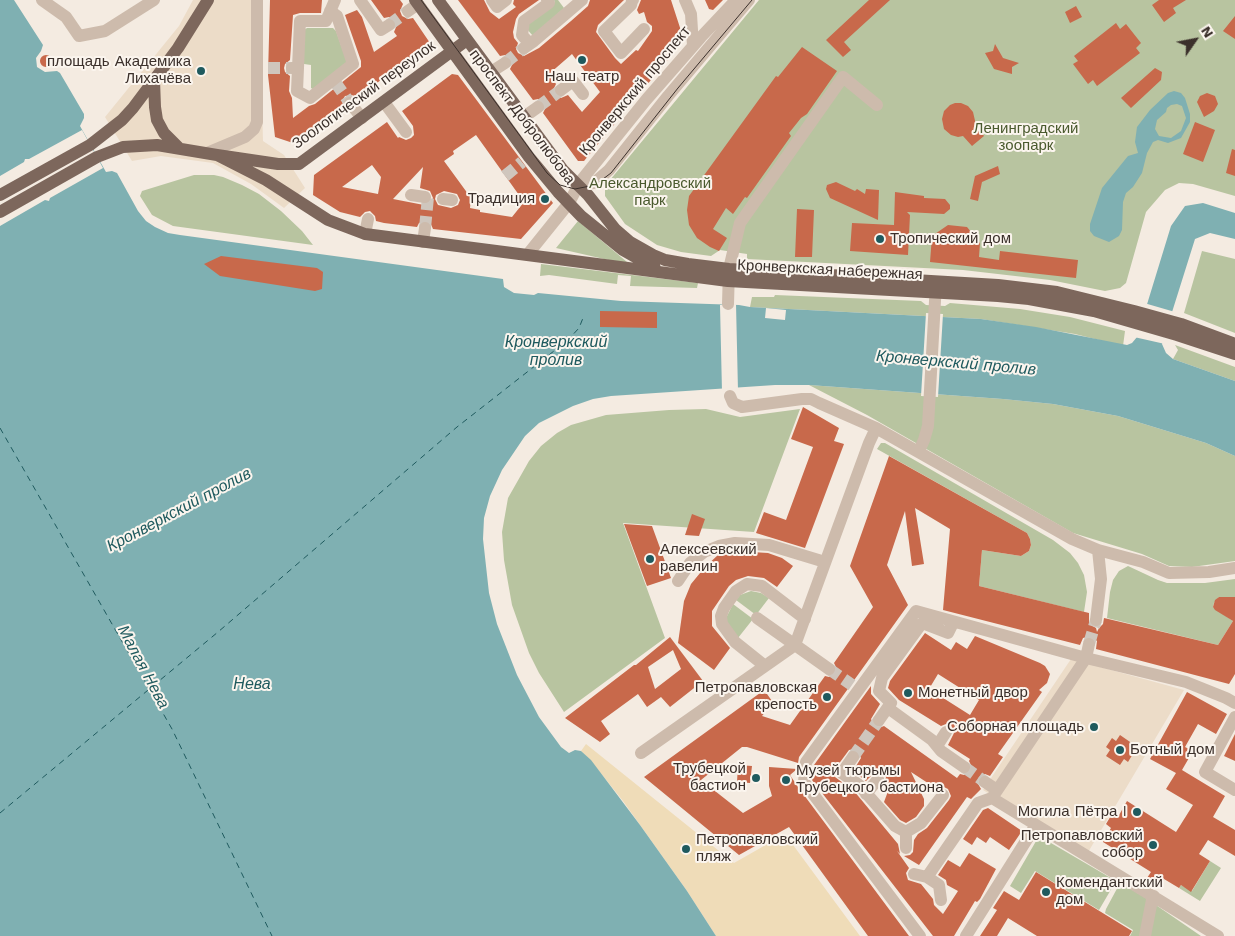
<!DOCTYPE html>
<html>
<head>
<meta charset="utf-8">
<style>
  body { margin:0 }
  #map { position:relative; width:1235px; height:936px; overflow:hidden; background:#f4ebe1; font-family:"Work Sans",sans-serif }
  canvas { display:block }
  .north { position:absolute; left:1170px; top:15px; width:50px; height:50px; -webkit-text-stroke:4px #fbf5ee; paint-order:stroke; rotate:57deg; font-size:14px; font-weight:700; line-height:20px; text-align:center; color:#3b302b }
  .north::after { content:''; display:block; margin:auto; width:18px; height:22px; background:#3b302b; clip-path:polygon(50% 0,100% 100%,50% 72%,0 100%) }
</style>
</head>
<body>
<div id="map">
<canvas width="1235" height="936"></canvas>
<div class="north">N</div>
</div>
<script>
const c = document.querySelector('canvas').getContext('2d');
c.lineJoin = 'round';
function fillPath(path, color) {
  c.fillStyle = color;
  c.fill(path, 'evenodd');
}
function shape(rows) {
  const path = new Path2D();
  for (const r of rows) {
    if (r.length === 3) {
      path.moveTo(r[0] + r[2], r[1]);
      path.arc(r[0], r[1], r[2], 0, 2 * Math.PI);
      continue;
    }
    path.moveTo(r[0], r[1]);
    for (let i = 2; i < r.length; i += 2) path.lineTo(r[i], r[i + 1]);
  }
  return path;
}
function strokePath(path, color, width, dash) {
  c.strokeStyle = color;
  c.lineWidth = width;
  c.lineCap = dash ? 'butt' : 'round';
  c.setLineDash(dash || []);
  c.stroke(path);
}
function write(font, color, halo, rows, align = 'center') {
  c.font = font + ' "Work Sans",sans-serif';
  c.lineWidth = 4;
  c.setLineDash([]);
  c.textBaseline = 'middle';
  c.strokeStyle = halo;
  c.fillStyle = color;
  for (const [text, x, y, turn = 0] of rows) {
    c.save();
    c.translate(x, y);
    c.rotate((+turn || 0) * Math.PI / 180);
    c.textAlign = isNaN(turn) ? turn : align;
    if (halo) c.strokeText(text, 0, 0);
    c.fillText(text, 0, 0);
    c.restore();
  }
}
const green = shape([
  [554,0,558,0,564,8,533,36,526,28,527,24,555,3],
  [759,0,1235,0,1235,196,1193,184,1179,183,1165,190,1146,212,1126,283,1120,288,1105,291,1050,280,963,270,747,259,747,254,720,250,711,256,681,252,657,245,625,224,605,196,605,186],
  [307,28,333,28,336,31,347,62,314,90,311,88,311,65,304,64,304,30],
  [194,175,214,175,223,177,242,185,259,194,281,211,302,231,313,245,173,226,152,215,140,196,142,191],
  [578,221,627,262,626,264,556,248],
  [1202,251,1235,259,1235,333,1184,313],
  [541,264,698,283,697,288,630,286,631,276,618,275,617,284,549,275,540,276],
  [775,295,921,301,926,305,945,306,950,303,1020,309,1070,317,1125,331,1123,346,1075,334,981,319,750,307,752,297,774,297],
  [1175,345,1235,367,1235,381,1173,359,1178,350],
  [809,385,1003,399,1053,404,1118,416,1206,443,1235,456,1235,561,1192,567,1169,566,1142,554,1073,533,867,415],
  [706,409,740,417,800,409,754,532,623,523,665,638,564,712,539,673,529,653,512,605,504,560,502,532,508,498,529,461,541,446,557,433,571,425,606,415,669,410],
  [881,443,885,443,1053,540,1070,553,1078,563,1084,575,1087,592,1084,612,979,586,982,550,1021,556,1029,551,1031,545,1030,539,1027,533,877,449],
  [1128,566,1158,580,1167,583,1205,583,1235,579,1235,597,1219,597,1214,603,1213,607,1233,621,1218,645,1107,618,1110,592,1113,580,1119,571],
  [751,591,761,593,769,598,756,615,736,600,740,595],
  [733,604,753,619,738,638,727,622,727,616],
  [1039,836,1116,881,1099,910,1035,871,1021,893,1010,886],
  [1210,861,1221,868,1200,901,1179,888,1181,885,1192,891],
  [1120,883,1148,899,1141,936,1130,936,1133,930,1105,913,1106,909],
  [1153,903,1201,936,1148,936]
]);
const sand = shape([
  [586,744,734,863,785,834,860,936,716,936,687,891,623,801,591,761,581,751]
]);
const plaza = shape([
  [193,0,259,0,263,141,284,155,305,188,284,208,251,184,213,163,161,156,132,161,105,117,179,26],
  [1071,659,1184,690,1087,854,983,790]
]);
const water = shape([
  [0,0,14,0,43,45,41,51,36,58,37,67,45,72,57,71,60,73,84,114,84,118,80,126,106,172,112,171,117,173,138,211,146,221,155,227,168,233,180,235,503,279,504,287,514,293,534,295,538,293,621,301,739,305,750,307,981,319,1036,327,1127,345,1132,343,1137,337,1171,226,1185,206,1203,203,1235,213,1235,239,1210,233,1195,239,1162,344,1166,353,1173,359,1235,381,1235,456,1206,443,1118,416,1053,404,1003,399,809,385,775,385,611,396,593,399,573,406,539,423,525,436,502,470,490,496,484,518,483,539,489,593,497,624,517,675,539,717,561,747,569,753,575,750,581,751,591,760,640,825,687,891,716,936,0,936],
  [1174,91,1181,93,1185,98,1190,114,1190,122,1181,138,1168,143,1158,140,1153,142,1147,153,1142,173,1133,187,1126,193,1123,202,1122,230,1119,236,1109,242,1094,236,1090,231,1090,224,1102,188,1128,156,1138,153,1135,142,1137,127,1150,110,1168,93],
  [1177,104,1182,106,1186,118,1181,131,1171,138,1159,136,1155,129,1157,120,1166,112,1167,108,1171,105]
]);
const pier = shape([
  [82,130,103,168,50,198,49,201,45,200,0,226,0,176,24,162,25,159,29,159],
  [1144,303,1175,312,1165,344,1134,337],
  [736,304,738,391,722,392,720,305],
  [766,308,786,310,785,320,765,318],
  [926,313,943,314,938,397,921,396]
]);
const ferry = shape([
  [0,428,172,729,272,936],
  [0,813,218,632,457,427,568,340,579,328,583,318]
]);
const building = shape([
  [270,0,322,0,321,13,300,13,293,15,290,60,285,64,284,68,285,72,290,76,289,91,292,98,293,118,309,106,315,104,361,67,361,61,345,15,357,10,362,17,374,52,397,36,394,32,397,25,396,20,389,17,384,18,371,0,400,0,403,4,400,11,402,16,408,19,413,18,430,43,357,98,352,95,345,96,342,101,344,108,296,144,275,137,268,75],
  [458,0,484,0,490,12,499,19,516,7,513,4,514,0,539,0,519,14,516,19,513,32,514,38,518,43,516,49,518,53,524,56,539,48,571,21,588,6,590,0,624,0,598,25,596,32,615,58,621,64,636,50,638,51,652,31,652,26,647,22,644,12,639,14,637,10,641,0,671,0,684,40,584,161,578,161,543,113,546,107,544,102,538,99,533,100,510,69,513,63,512,58,505,55,500,56],
  [572,54,600,92,582,112,568,95,561,98,555,95,553,90,556,84,549,74],
  [705,0,723,0,713,10,709,9],
  [869,0,890,0,844,42,851,50,843,57,826,40],
  [1159,0,1186,0,1173,8,1176,13,1164,22,1152,5],
  [1076,6,1082,17,1070,23,1065,12],
  [1235,16,1235,39,1223,31],
  [1116,23,1120,29,1126,24,1141,43,1136,48,1140,53,1097,86,1093,80,1088,84,1073,64,1078,61,1074,56],
  [995,44,1003,58,1019,63,1012,67,1012,74,994,69,985,53,993,51],
  [802,47,837,71,807,114,801,118,789,133,791,136,747,198,745,197,733,214,726,208,713,229,727,238,719,251,710,247,697,238,689,225,687,210,689,196,776,76,778,77],
  [46,61,6],
  [1155,68,1162,72,1161,80,1131,108,1121,98],
  [452,74,458,75,553,203,521,239,433,229,430,222,426,220,419,223,417,227,384,223,376,221,375,216,370,211,365,212,360,217,340,212,313,195,314,175,387,122,398,138,399,137,406,140,411,138,414,135,413,126,402,111],
  [476,135,524,202,512,217,480,212,480,210,470,208,471,198,444,161,454,154,453,151],
  [372,165,381,177,378,194,342,187],
  [423,167,420,188,430,191,433,198,431,202,424,205,393,199],
  [444,191,457,194,460,200,458,205,451,208,438,205,435,199,436,195],
  [1207,93,1215,96,1218,104,1214,111,1204,117,1197,102,1200,96],
  [955,103,961,103,968,106,973,112,976,125,984,136,972,146,963,136,958,137,951,135,944,129,942,119,944,111,950,105],
  [1195,122,1215,130,1203,162,1183,154],
  [1232,149,1235,150,1235,176,1226,173],
  [998,166,1000,174,982,182,978,201,970,199,975,176],
  [836,182,855,191,857,189,865,194,866,189,879,190,878,220,830,198,826,189,827,185],
  [895,192,924,196,924,198,945,199,950,205,950,209,944,214,907,212,910,215,908,255,850,251,852,223,894,225],
  [797,209,814,210,812,257,795,257],
  [948,225,967,227,980,243,979,257,999,260,1000,251,1078,260,1076,278,930,262,932,236],
  [221,256,317,268,323,272,322,289,315,291,220,276,204,264],
  [600,311,657,312,657,328,600,327],
  [803,407,839,428,834,441,844,444,805,548,756,533,764,512,786,520,813,447,791,439],
  [889,456,1027,533,1030,539,1031,545,1029,551,1021,556,982,550,979,586,1089,613,1089,624,1096,628,1097,632,1099,628,1103,624,1104,618,1218,645,1233,621,1215,610,1213,607,1215,600,1219,597,1235,597,1235,674,1229,684,1096,649,1097,641,1091,636,1083,638,1080,645,943,610,950,529,915,508,924,564,912,566,905,511,887,565,908,605,799,757,798,763,747,747,742,747,701,780,743,813,772,796,769,786,769,767,797,769,790,775,798,787,909,936,868,936,789,827,739,855,644,777,760,693,767,694,772,701,771,705,762,716,790,725,825,676,829,677,835,674,837,669,834,663,873,607,850,566],
  [692,514,705,519,699,536,685,535],
  [624,524,652,526,671,578,647,586],
  [736,551,768,553,782,558,793,566,777,587,764,578,748,576,736,580,729,586,712,611,712,626,730,648,714,670,678,643,684,601,691,584,705,567,718,555],
  [925,633,951,650,956,642,967,649,975,636,1040,663,1045,666,1050,674,1047,683,1039,690,1042,692,998,754,1003,757,990,776,985,774,979,777,977,782,981,789,971,799,967,797,919,865,904,856,910,855,913,852,914,840,918,834,927,828,949,800,951,796,948,789,944,787,937,789,911,772,924,799,924,806,916,817,906,823,900,820,884,802,890,786,885,782,886,777,883,773,880,771,875,772,866,781,853,771,861,758,858,751,854,749,849,750,835,769,835,777,854,791,898,844,900,854,897,851,909,868,906,873,908,880,921,884,933,899,934,905,943,914,958,891,947,885,946,880,938,875,948,860,960,867,969,853,996,869,980,899,977,902,975,901,954,936,933,936,812,780,814,765,871,686,871,694,880,704,871,719,874,726,879,728,884,726,957,778,960,774,964,775,970,772,972,767,969,761,970,759,948,745,954,733,951,725,946,724,941,726,899,700,888,688,890,681],
  [938,674,979,700,970,715,929,689],
  [670,637,703,681,670,707,661,697,647,707,638,694,601,721,610,734,600,742,565,718,634,665,636,665],
  [673,650,681,669,655,689,648,667],
  [1187,692,1227,714,1216,734,1198,724,1185,747,1193,751,1182,770,1225,796,1213,817,1235,830,1235,856,1208,840,1199,854,1210,861,1191,892,1181,885,1179,888,1164,879,1160,886,1147,878,1151,872,1103,842,1111,828,1106,824,1112,814,1118,817,1127,801,1176,832,1193,805,1166,789,1176,773,1150,759],
  [1235,734,1235,761,1224,756],
  [1120,735,1133,744,1130,749,1134,752,1128,762,1124,759,1120,765,1106,756,1110,750,1106,747,1112,738,1116,741],
  [738,765,752,766,750,783,737,782],
  [988,808,1022,831,1009,850,990,837,986,843,977,837,972,845,963,839,983,810],
  [1036,872,1132,931,1129,936,1037,936,1008,918,997,936,980,936,997,910,993,908,1004,891,1019,900]
]);
const minorTunnel = shape([
  [389,25,408,11],
  [505,63,524,48],
  [268,68,292,68],
  [335,82,350,103],
  [538,107,561,90],
  [505,176,522,162],
  [425,228,428,197],
  [1089,644,1096,620],
  [829,669,852,685],
  [853,757,879,720],
  [964,767,985,782]
]);
const minor = shape([
  [42,0,66,17,79,36,105,31,154,0],
  [360,0,381,30,389,25],
  [492,0,497,7,506,0],
  [633,0,632,1,631,5,604,31,621,53,644,29],
  [685,0,691,14,693,46],
  [408,11,418,4],
  [529,43,522,35,524,21,549,3,547,0],
  [524,48,534,41,582,0],
  [292,68,298,68,300,21,326,21,335,0],
  [298,68,297,91,310,98,353,64,337,16,330,11],
  [491,72,505,63],
  [561,90,573,81,583,94],
  [384,102,406,132],
  [350,103,362,118],
  [524,117,538,107],
  [207,153,245,137,254,129,257,122,257,0],
  [578,184,594,183,609,170,668,96,749,0],
  [411,195,425,197],
  [443,199,452,200],
  [365,234,368,219],
  [423,242,425,228],
  [528,254,569,203,580,182,646,100,701,37,736,0],
  [728,304,729,269,740,223,843,77,877,105],
  [730,396,733,403,742,407,802,399,811,399,819,403,876,428,1072,539,1098,550,1143,562,1169,573,1209,572,1235,568],
  [919,451,924,440,928,426,936,283],
  [678,581,690,563,704,552,719,546,735,543,769,545,825,562],
  [757,618,829,669],
  [1096,620,1101,579,1098,550],
  [765,666,735,642,722,624,721,616,724,608,736,591,747,584,762,586,805,619],
  [888,708,932,740,941,751,964,767],
  [1235,717,1205,772,1235,790],
  [879,720,891,703,879,691,882,678,922,623,948,633,953,623],
  [937,746,946,732],
  [641,753,795,645,869,443,876,428],
  [853,757,842,773,859,785,895,826,906,832,906,848],
  [985,782,997,790],
  [866,794,878,779],
  [992,798,1218,936],
  [906,832,921,823,943,795],
  [914,874,927,877,939,885,941,900],
  [927,877,978,803,992,798,1086,658,1089,644],
  [920,936,804,782,806,762,916,611,1086,658,1186,682,1226,698,1235,703],
  [966,936,1036,825],
  [1145,936,1152,900,1154,896]
]);
const major = shape([
  [415,0,529,157,558,192,581,216,623,250,655,268],
  [438,0,563,170,588,195,615,229,630,242,653,255,665,260,688,264,729,269,998,285,1057,292,1134,311,1181,324,1235,344],
  [154,80,155,107,157,120,164,133,179,148],
  [217,155,266,180,328,220,365,234,728,281,998,296,1029,299,1094,311,1177,335,1235,354],
  [0,195,90,145,122,120,133,108,178,48,208,0],
  [0,212,97,157,123,147,157,145,217,155,278,164,299,164,467,40]
]);
const tram = shape([
  [421,0,547,173,560,185,575,189,595,185,611,173,678,88,752,0]
]);
const markers = [
  [582,60,5,"#1f5a5e"],
  [201,71,5,"#1f5a5e"],
  [545,199,5,"#1f5a5e"],
  [880,239,5,"#1f5a5e"],
  [650,559,5,"#1f5a5e"],
  [908,693,5,"#1f5a5e"],
  [827,697,5,"#1f5a5e"],
  [1094,727,5,"#1f5a5e"],
  [1120,750,5,"#1f5a5e"],
  [756,778,5,"#1f5a5e"],
  [786,780,5,"#1f5a5e"],
  [1137,812,5,"#1f5a5e"],
  [1153,845,5,"#1f5a5e"],
  [686,849,5,"#1f5a5e"],
  [1046,892,5,"#1f5a5e"]
];
const poiNames = [
  ["площадь Академика",191,62],
  ["Лихачёва",191,79],
  ["Наш театр",582,77,"center"],
  ["Традиция",535,199],
  ["Тропический дом",890,239,"left"],
  ["Алексеевский",660,550,"left"],
  ["равелин",660,567,"left"],
  ["Петропавловская",817,688],
  ["крепость",817,705],
  ["Монетный двор",918,693,"left"],
  ["Соборная площадь",1084,727],
  ["Ботный дом",1130,750,"left"],
  ["Трубецкой",746,769],
  ["бастион",746,786],
  ["Музей тюрьмы",796,771,"left"],
  ["Трубецкого бастиона",796,788,"left"],
  ["Могила Пётра I",1127,812],
  ["Петропавловский",1143,836],
  ["собор",1143,853],
  ["Петропавловский",696,840,"left"],
  ["пляж",696,857,"left"],
  ["Комендантский",1056,883,"left"],
  ["дом",1056,900,"left"]
];
const streetNames = [
  ["Кронверкский проспект",635,91,-50],
  ["Зоологический переулок",364,95,-36],
  ["проспект Добролюбова",522,117,53],
  ["Кронверкская набережная",830,270,3]
];
const parkNames = [
  ["Ленинградский",1026,129],
  ["зоопарк",1026,146],
  ["Александровский",650,184],
  ["парк",650,201]
];
const waterNames = [
  ["Кронверкский",556,342],
  ["пролив",556,360],
  ["Кронверкский пролив",956,363,5],
  ["Кронверкский пролив",179,510,-28],
  ["Малая Нева",143,667,62],
  ["Нева",252,684]
];
fillPath(green, '#b8c4a0');
fillPath(sand, '#efdcb8');
fillPath(plaza, '#ecdcc8');
fillPath(water, '#7fb0b2');
fillPath(pier, '#f4ebe1');
strokePath(ferry, '#1f5a5e', 1, [6, 5]);
fillPath(building, '#c8694b');
strokePath(minorTunnel, '#cfc6bd', 12, [12, 6]);
strokePath(minor, '#cdbbac', 12);
strokePath(major, '#7d675c', 12);
strokePath(tram, '#3b302b', 1);
for (const [x, y, r, color] of markers) {
  const dot = new Path2D();
  dot.arc(x, y, r, 0, 2 * Math.PI);
  c.fillStyle = color;
  c.fill(dot);
  strokePath(dot, '#fbf5ee', 2);
}
write('15px', '#3b302b', '#fbf5ee', poiNames, 'right');
write('15px', '#3b302b', '#fbf5ee', streetNames);
write('15px', '#4a5a2e', '#fbf5ee', parkNames);
write('italic 16px', '#1f5a5e', '#fbf5ee', waterNames);
</script>
</body>
</html>
